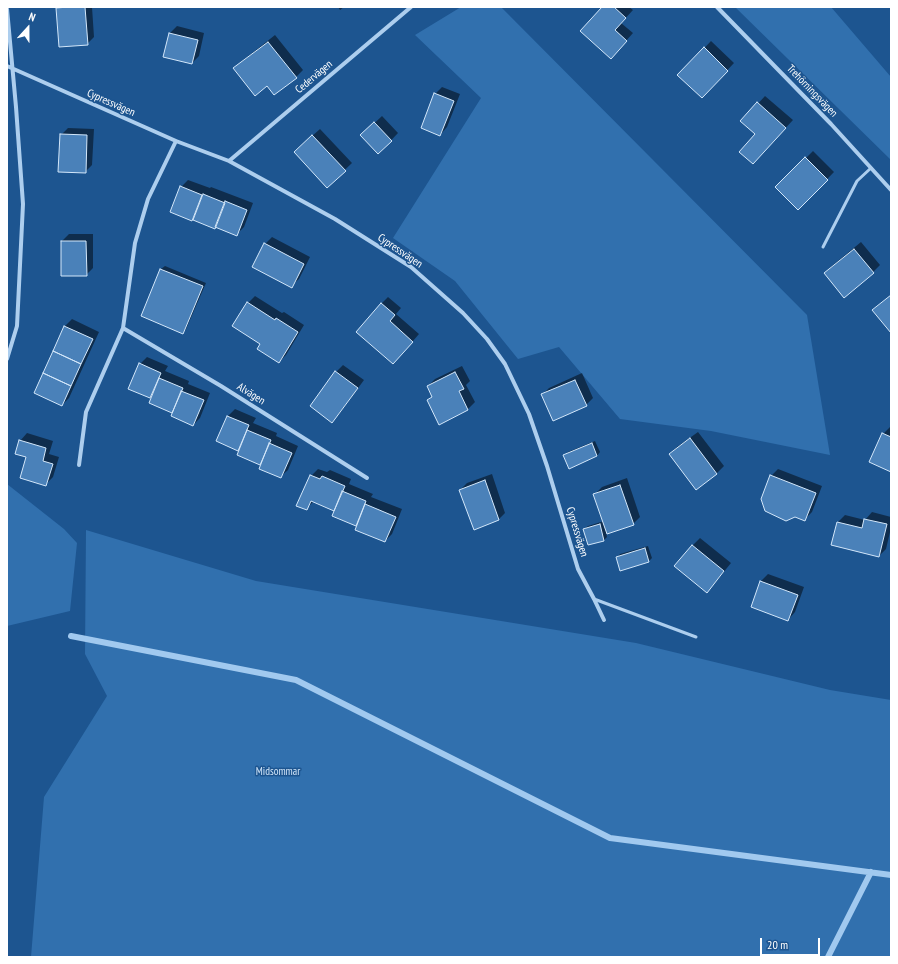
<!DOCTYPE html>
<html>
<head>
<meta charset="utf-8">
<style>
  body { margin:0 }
  #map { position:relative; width:898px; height:964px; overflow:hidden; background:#1d5590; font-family:"PT Sans Narrow",sans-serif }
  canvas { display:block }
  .frame { position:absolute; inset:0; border:8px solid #fff; pointer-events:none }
  .north { position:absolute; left:8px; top:8px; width:40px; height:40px; -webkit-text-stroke:3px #1d5590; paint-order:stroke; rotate:21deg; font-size:11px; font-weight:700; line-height:16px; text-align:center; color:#fff }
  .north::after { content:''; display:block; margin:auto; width:14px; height:18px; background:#fff; clip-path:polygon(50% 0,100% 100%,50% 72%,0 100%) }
  .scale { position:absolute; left:760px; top:938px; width:60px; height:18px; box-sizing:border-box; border:2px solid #fff; border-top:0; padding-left:5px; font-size:12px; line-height:14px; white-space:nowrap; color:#fff; -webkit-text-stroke:3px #1d5590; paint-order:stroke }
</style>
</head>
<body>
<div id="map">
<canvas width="898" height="964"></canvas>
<div class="frame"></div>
<div class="north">N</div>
<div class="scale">20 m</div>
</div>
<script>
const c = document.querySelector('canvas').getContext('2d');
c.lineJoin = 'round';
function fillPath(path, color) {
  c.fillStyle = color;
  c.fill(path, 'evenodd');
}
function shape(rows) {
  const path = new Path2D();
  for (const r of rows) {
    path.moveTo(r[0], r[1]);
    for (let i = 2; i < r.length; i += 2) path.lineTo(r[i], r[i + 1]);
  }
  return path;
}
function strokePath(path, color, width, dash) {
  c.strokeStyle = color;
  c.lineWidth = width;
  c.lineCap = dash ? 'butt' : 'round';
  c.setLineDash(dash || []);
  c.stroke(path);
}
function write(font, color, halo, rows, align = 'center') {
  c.font = font + ' "PT Sans Narrow",sans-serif';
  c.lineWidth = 3;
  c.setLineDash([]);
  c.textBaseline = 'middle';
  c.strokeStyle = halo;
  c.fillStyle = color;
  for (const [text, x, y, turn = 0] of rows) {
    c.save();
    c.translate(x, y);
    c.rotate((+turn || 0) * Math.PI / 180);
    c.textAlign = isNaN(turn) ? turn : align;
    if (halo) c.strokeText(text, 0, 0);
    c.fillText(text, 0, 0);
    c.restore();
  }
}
const green = shape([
  [461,7,501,7,807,315,830,455,711,431,620,419,559,347,518,359,455,281,393,238,481,98,415,35],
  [735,7,831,7,891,77,891,160],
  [7,484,64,529,77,543,70,611,7,626],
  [86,530,256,581,636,643,830,690,891,700,891,957,31,957,44,797,107,696,85,654]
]);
const shadow = shape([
  [59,7,92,7,94,37,87,44,57,8],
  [338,7,344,7,340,10],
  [603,7,629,7,633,10,621,23,633,33,618,50],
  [177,26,204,33,199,56,192,63,170,33],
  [275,35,303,70,296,77,267,85,234,69,241,62],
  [711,41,734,63,702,97,679,75],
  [442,87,460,94,447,127,440,135,435,94],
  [765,96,793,120,753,163,757,134,742,121],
  [382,116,398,133,379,153,362,135],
  [68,128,94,129,92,165,85,172,61,135],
  [320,129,352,163,328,186,302,145],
  [813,151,834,172,798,209,777,187],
  [188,180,210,188,211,187,253,203,244,227,237,234,215,226,214,227,193,219,192,220,181,187],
  [69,234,93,234,93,268,86,275,62,241],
  [272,237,310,257,299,279,291,286,265,244],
  [861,242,880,265,873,272,825,273,832,266],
  [165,266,206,283,186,329,183,333,142,315,161,269],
  [255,296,282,313,284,312,304,325,286,355,279,362,262,344,248,303],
  [388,297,401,308,396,314,419,334,400,356,381,304],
  [72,319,99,332,69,398,62,405,35,392,65,326],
  [147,357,168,366,165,371,189,381,188,384,210,393,200,418,193,425,174,412,150,402,152,398,129,388,140,364],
  [343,365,364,380,339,414,332,421,336,372],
  [462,366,470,381,466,385,475,402,468,409,440,423,428,400,433,396,428,386,435,379],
  [582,373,593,398,586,405,542,395,549,388],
  [235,409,256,418,253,423,277,433,276,436,298,446,288,470,280,477,261,464,238,455,240,450,217,441,228,416],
  [890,427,891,427,891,471,883,434],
  [698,432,724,466,717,473,696,488,670,454,677,447],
  [27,433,53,441,49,454,59,457,53,477,46,484,28,457,20,441],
  [595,441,600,452,597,456,570,467,565,456,568,452],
  [318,469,327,472,330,470,351,479,349,484,373,494,371,497,402,509,392,534,385,541,357,525,333,515,335,511,314,501,306,509,311,476],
  [778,469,822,486,812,512,805,519,771,476],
  [492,474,505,513,498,520,460,490,467,483],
  [627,478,640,517,633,524,606,533,607,537,604,540,589,544,584,529,588,526,604,521,595,494,602,487],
  [872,512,891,517,891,528,886,549,879,556,838,522,845,515,865,520],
  [700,538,731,563,714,584,676,566,693,545],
  [648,546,652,558,649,561,617,558,620,554],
  [768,574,804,587,795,612,788,620,752,606,761,581]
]);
const stream = shape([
  [71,636,296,680,610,838,891,875],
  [828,957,871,872]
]);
const building = shape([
  [69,7,85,7,88,45,59,47,56,8,69,7],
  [602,7,614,7,626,18,615,30,627,41,611,59,580,31,602,7],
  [169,33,198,40,192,64,163,57,169,33],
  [268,42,297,78,274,95,267,86,255,96,233,68,268,42],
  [704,47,728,71,702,98,677,75,704,47],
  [434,93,454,101,440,136,421,128,434,93],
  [757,102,786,128,753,164,739,152,755,134,740,121,757,102],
  [374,122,392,141,378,154,360,135,374,122],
  [60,134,87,135,86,173,58,172,60,134],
  [312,135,346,171,327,188,294,152,312,135],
  [805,157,828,180,798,210,775,187,805,157],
  [180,186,202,195,192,221,170,212,180,186],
  [203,194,225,203,215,229,193,220,203,194],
  [225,201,247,210,237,236,215,227,225,201],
  [61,241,86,241,87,276,61,276,61,241],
  [264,243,304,264,292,288,252,267,264,243],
  [854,249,874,273,844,298,824,273,854,249],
  [160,269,203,286,183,334,141,316,160,269],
  [891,295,891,333,872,310,891,295],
  [247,302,275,320,276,318,298,332,279,363,257,349,260,344,232,326,247,302],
  [381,303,395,315,390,321,413,342,393,364,356,332,381,303],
  [64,326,93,339,81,364,53,351,64,326],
  [53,351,81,364,71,386,43,373,53,351],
  [139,363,161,373,150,398,128,389,139,363],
  [335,371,358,388,332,423,310,406,335,371],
  [455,372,464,389,459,391,468,410,439,425,427,400,432,397,427,386,455,372],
  [43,373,71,386,62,406,34,393,43,373],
  [159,378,183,388,172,413,149,403,159,378],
  [575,380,587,406,553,421,541,394,575,380],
  [181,391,204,400,193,426,171,416,181,391],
  [227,416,249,425,238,451,216,441,227,416],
  [247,430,271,440,260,465,237,455,247,430],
  [882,433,891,437,891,472,869,462,882,433],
  [690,438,717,474,696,490,669,454,690,438],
  [19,440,46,448,43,461,53,464,46,486,20,478,26,457,15,454,19,440],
  [269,443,292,453,281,478,259,469,269,443],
  [592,443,597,456,569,469,563,455,592,443],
  [310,475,320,479,322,476,345,486,334,511,311,501,307,510,296,506,310,475],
  [770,475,816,493,805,521,795,517,786,521,765,511,761,499,770,475],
  [485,480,499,520,474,530,459,490,485,480],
  [620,485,634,525,607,534,593,494,620,485],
  [342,491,366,501,356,526,332,516,342,491],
  [365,504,396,517,385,542,355,530,365,504],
  [864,519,887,524,879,557,831,545,837,522,862,528,864,519],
  [600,524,604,541,588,545,583,529,600,524],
  [692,545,724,571,707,593,674,566,692,545],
  [645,548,649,562,620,571,616,557,645,548],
  [760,581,798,595,788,621,751,607,760,581]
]);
const service = shape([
  [823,247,857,181,871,168],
  [594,599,696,637]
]);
const minor = shape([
  [717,7,831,124,891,190],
  [7,9,16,107,23,204,17,326,7,359],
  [7,66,176,141,229,161,335,219,411,267,463,313,487,339,505,364,529,414,547,466,578,569,594,599,604,620],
  [229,161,411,7],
  [123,328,221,386,367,478],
  [79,465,86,412,123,328,135,243,148,199,176,141]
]);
const streetNames = [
  ["Cedervägen",314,77,-40],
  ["Trehörningsvägen",812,91,46],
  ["Cypressvägen",111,103,24],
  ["Cypressvägen",400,251,34],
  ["Alvägen",251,394,32],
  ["Cypressvägen",577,532,73]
];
const parkNames = [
  ["Midsommar",278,772]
];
fillPath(green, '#3170ae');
fillPath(shadow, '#0007');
strokePath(stream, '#a1c9ef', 6);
fillPath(building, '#4a81b9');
strokePath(building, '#d3e7fa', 1);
strokePath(service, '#adceee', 3);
strokePath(minor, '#adceee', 4);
write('11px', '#fff', '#1d5590', streetNames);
write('11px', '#d3e7fa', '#1d5590', parkNames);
</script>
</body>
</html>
